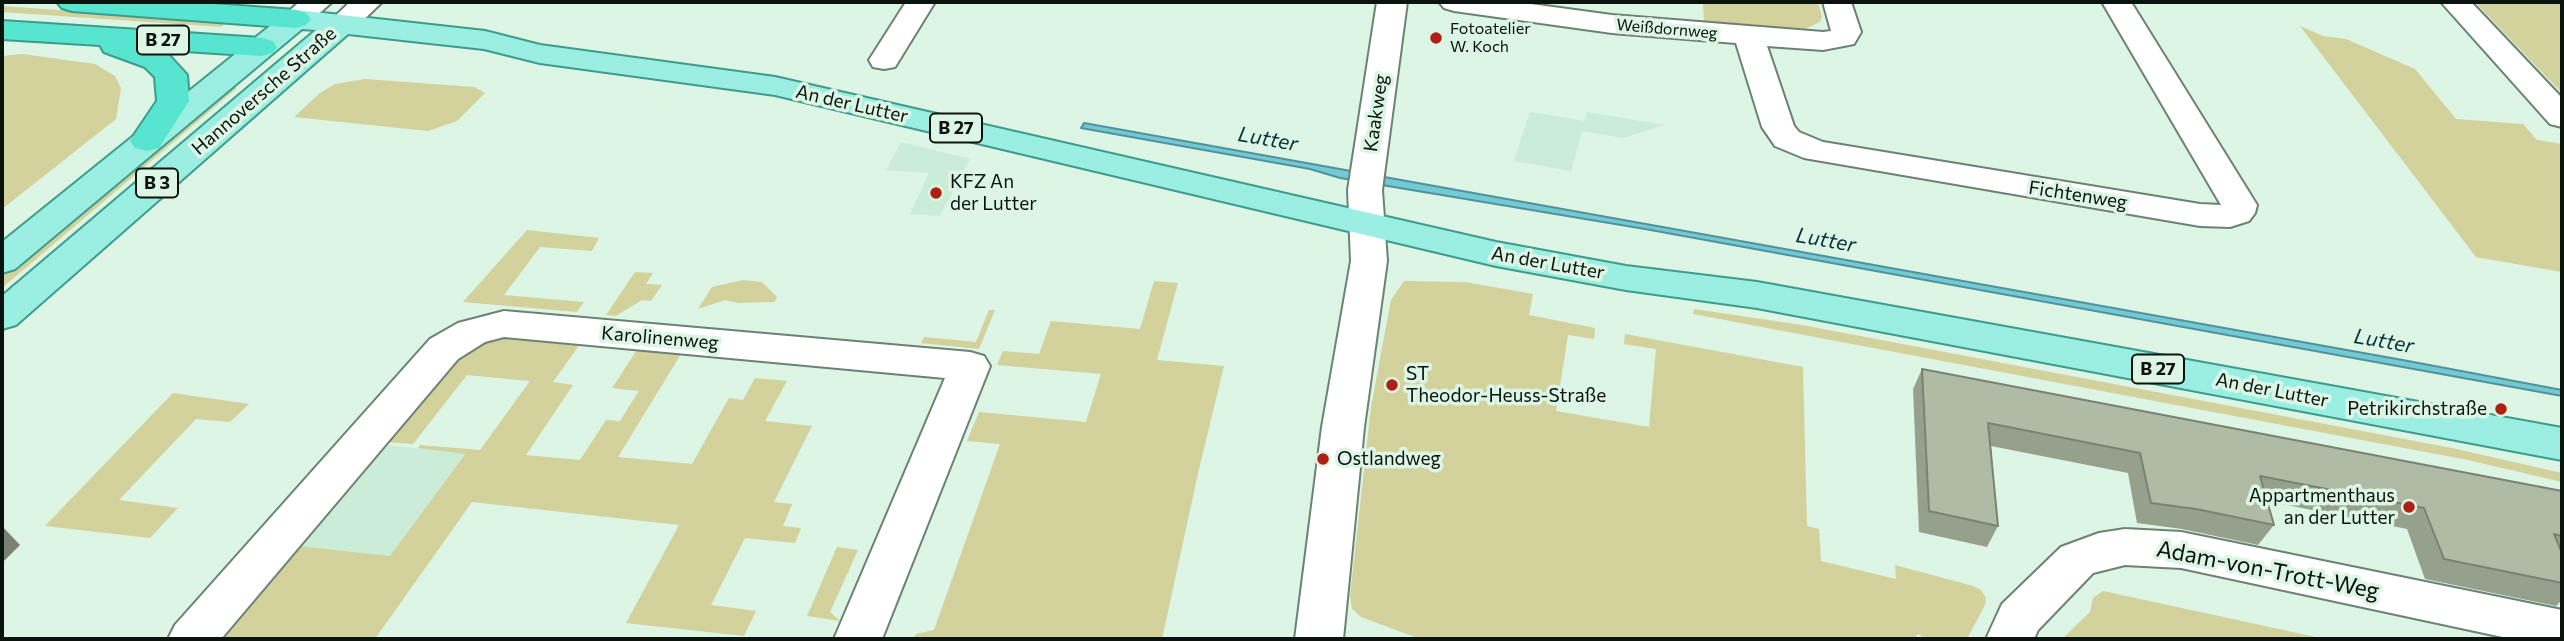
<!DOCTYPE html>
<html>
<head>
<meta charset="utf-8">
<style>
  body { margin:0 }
  #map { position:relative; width:2564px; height:641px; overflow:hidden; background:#dcf5e4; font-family:Commissioner,sans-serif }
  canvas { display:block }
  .frame { position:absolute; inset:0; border:4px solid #0a130d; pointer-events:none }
</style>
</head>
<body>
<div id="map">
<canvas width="2564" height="641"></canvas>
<div class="frame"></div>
</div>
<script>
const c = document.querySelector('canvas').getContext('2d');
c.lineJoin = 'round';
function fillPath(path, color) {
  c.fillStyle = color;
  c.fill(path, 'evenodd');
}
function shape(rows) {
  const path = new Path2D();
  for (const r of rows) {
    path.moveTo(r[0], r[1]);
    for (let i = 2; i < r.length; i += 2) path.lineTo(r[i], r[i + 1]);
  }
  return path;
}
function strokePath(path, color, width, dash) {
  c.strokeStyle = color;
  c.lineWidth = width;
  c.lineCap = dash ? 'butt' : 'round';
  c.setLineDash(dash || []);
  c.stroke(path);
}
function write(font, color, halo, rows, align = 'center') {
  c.font = font + ' Commissioner,sans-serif';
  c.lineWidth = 7;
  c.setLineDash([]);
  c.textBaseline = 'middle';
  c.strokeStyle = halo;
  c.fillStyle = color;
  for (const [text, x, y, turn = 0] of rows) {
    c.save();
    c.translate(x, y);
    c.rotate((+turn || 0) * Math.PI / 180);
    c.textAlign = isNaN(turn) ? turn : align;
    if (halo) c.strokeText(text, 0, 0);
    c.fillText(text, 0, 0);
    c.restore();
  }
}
const built = shape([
  [1530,112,1584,121,1587,112,1664,125,1624,138,1582,131,1571,171,1514,161],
  [901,142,970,159,940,216,910,214,929,173,886,170],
  [385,445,465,453,390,556,299,546]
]);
const green = shape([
  [1703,2,1818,2,1822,17,1820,22,1805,29,1704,23],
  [2475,2,2562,2,2562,93,2512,41],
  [2,6,227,22,221,27,2,12],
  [2300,26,2323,36,2346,39,2415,69,2456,119,2523,124,2537,140,2562,144,2562,272,2476,257],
  [22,54,95,64,115,76,121,88,116,119,2,209,2,56],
  [365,79,474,87,485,93,457,121,428,131,294,117,320,93,335,84],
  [228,87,237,88,2,288,2,276],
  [527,230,599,238,592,251,540,247,504,295,584,302,577,312,463,302],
  [635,272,653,273,646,284,662,285,651,301,642,300,616,316,606,315],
  [743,280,762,282,777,297,774,302,738,303,725,300,698,309,712,287],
  [1154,281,1178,283,1157,360,1224,366,1199,469,1162,639,914,639,916,634,934,630,1000,444,967,441,979,412,1086,422,1101,374,997,365,1003,351,1039,354,1051,321,1140,329],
  [1404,281,1465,282,1533,294,1529,315,1595,328,1594,339,1568,335,1556,411,1649,427,1656,349,1624,344,1625,334,1803,367,1807,526,1819,529,1821,561,1896,579,1895,565,1973,586,1981,590,1986,598,1985,605,1967,639,1926,639,1918,634,1914,639,1420,639,1361,617,1352,609,1350,596,1371,407,1391,300],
  [1694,309,1802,325,2452,448,2562,473,2562,482,2468,460,1693,314],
  [989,310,995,310,979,349,921,343,924,337,976,342],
  [499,336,580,344,553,382,573,385,526,455,580,460,606,420,620,421,639,391,612,388,637,350,681,354,618,457,692,464,729,398,743,400,755,378,787,381,765,421,812,426,774,502,792,504,783,526,801,528,795,543,745,538,711,605,756,611,744,636,626,623,679,525,472,502,375,639,218,639,299,546,390,556,465,454,418,448,420,445,480,450,530,381,467,375,413,444,387,442,470,348],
  [173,393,249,404,230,422,196,419,119,500,178,508,150,538,45,526],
  [837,547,858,550,830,612,840,621,807,616],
  [2103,591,2325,639,2062,639,2090,612,2093,598]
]);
const water = shape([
  [1084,123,2408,361,2562,390,2562,396,1645,229,1340,178,1310,169,1081,128,1084,123]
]);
const minor = shape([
  [299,2,332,2,306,25,296,28,286,25,281,19,299,2],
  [350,2,382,2,352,31,341,34,330,31,326,25,350,2],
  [906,2,935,2,895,67,884,69,873,67,869,60,906,2],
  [1377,2,1407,2,1382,190,1387,261,1364,427,1343,639,1295,639,1322,427,1351,261,1348,190,1377,2],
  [1439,2,1516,2,1612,15,1823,32,1831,31,1823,2,1851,2,1861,32,1854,44,1823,50,1767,46,1794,126,1799,132,1823,142,2200,204,2221,205,2102,2,2131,2,2257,205,2255,213,2249,221,2230,227,2200,226,1804,158,1775,146,1762,127,1736,43,1612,33,1454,11,1444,8,1439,2],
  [2441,2,2471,2,2562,98,2562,127,2550,124,2441,2],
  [504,311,970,352,984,356,990,366,882,639,834,639,945,378,504,337,485,342,458,359,221,639,168,639,175,625,430,339,458,323,504,311],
  [2125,529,2181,532,2562,610,2562,639,2512,639,2181,568,2125,565,2093,573,2038,630,2034,639,1986,639,2002,604,2061,547,2099,533,2125,529]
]);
const major = shape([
  [296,10,485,31,540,45,775,77,1496,242,1626,266,1757,282,2562,428,2562,460,1757,308,1626,290,1496,266,775,95,540,63,484,49,348,34,16,325,2,329,2,296,316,30,302,29,15,269,2,273,2,242,286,13,296,10]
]);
const highway = shape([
  [57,2,185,2,296,10,306,13,311,19,306,25,296,28,72,11,62,8,57,2],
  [2,21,262,38,273,41,277,47,273,53,262,56,154,49,167,53,187,75,189,101,159,148,147,151,135,148,130,141,157,101,155,77,145,67,104,52,100,45,2,39,2,21]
]);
const wall = shape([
  [1922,369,2562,491,2562,600,2556,606,2425,579,2407,529,2267,501,2274,525,2258,545,2182,529,2137,523,2128,473,1991,446,1998,526,1987,547,1919,532,1913,389]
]);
const shadedWall = shape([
  [2,526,20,545,2,563]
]);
const building = shape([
  [1922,369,2562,491,2562,536,2554,534,2562,553,2562,583,2444,559,2424,508,2260,476,2274,525,2196,509,2151,503,2140,453,1988,423,1998,526,1929,511,1922,369]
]);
const markers = [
  [1436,38,7,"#ae1f14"],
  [936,193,7,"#ae1f14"],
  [1392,385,7,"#ae1f14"],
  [2501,409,7,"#ae1f14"],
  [1323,459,7,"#ae1f14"],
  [2409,507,7,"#ae1f14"]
];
const farPoinames = [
  ["Fotoatelier",1450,29],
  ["W. Koch",1450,47]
];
const farStreetnames = [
  ["Weißdornweg",1667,29,5]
];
const shields = [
  [163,40,52],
  [956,128,52],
  [157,183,42],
  [2158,369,52]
];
const shieldNames = [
  ["B 27",163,40],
  ["B 27",956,128],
  ["B 3",157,183],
  ["B 27",2158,369]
];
const streetNames = [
  ["Hannoversche Straße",264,91,-41],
  ["An der Lutter",852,104,13],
  ["Kaakweg",1376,113,-82],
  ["Fichtenweg",2078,195,9],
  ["An der Lutter",1548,263,10],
  ["Karolinenweg",660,338,5],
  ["An der Lutter",2272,390,11]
];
const poiNames = [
  ["KFZ An",950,182],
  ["der Lutter",950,204],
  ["ST",1406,374],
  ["Theodor-Heuss-Straße",1406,396],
  ["Petrikirchstraße",2487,409,"right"],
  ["Ostlandweg",1337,459],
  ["Appartmenthaus",2395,496,"right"],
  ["an der Lutter",2395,518,"right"]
];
const waterNames = [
  ["Lutter",1268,139,10],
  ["Lutter",1826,240,10],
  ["Lutter",2384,341,10]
];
const nearStreetnames = [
  ["Adam-von-Trott-Weg",2268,570,11]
];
fillPath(built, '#cbecd6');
fillPath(green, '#d3d19c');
fillPath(water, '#71cad5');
strokePath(water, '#529399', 2);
strokePath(minor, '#6c8273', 4);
strokePath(major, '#3d9c8b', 4);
strokePath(highway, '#3d9c8b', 4);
fillPath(minor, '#fff');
fillPath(major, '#9befe2');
fillPath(highway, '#58e5cf');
fillPath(wall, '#96a18d');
fillPath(shadedWall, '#7a8373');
fillPath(building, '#afbba4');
strokePath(building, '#7a8373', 2);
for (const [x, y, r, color] of markers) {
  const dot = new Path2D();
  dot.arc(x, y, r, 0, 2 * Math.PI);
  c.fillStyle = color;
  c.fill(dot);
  strokePath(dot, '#dcf5e4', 2.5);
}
write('16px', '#0a130d', '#dcf5e4', farPoinames, 'left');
write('16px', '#0a130d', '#dcf5e4', farStreetnames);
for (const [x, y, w] of shields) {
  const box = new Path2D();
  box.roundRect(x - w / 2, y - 14.5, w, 29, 5);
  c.fillStyle = '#dcf5e4';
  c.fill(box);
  strokePath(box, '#0a130d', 2);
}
write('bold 18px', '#0a130d', null, shieldNames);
write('19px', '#0a130d', '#dcf5e4', streetNames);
write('19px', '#0a130d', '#dcf5e4', poiNames, 'left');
write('italic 21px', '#063338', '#dcf5e4', waterNames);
write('23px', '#0a130d', '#dcf5e4', nearStreetnames);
</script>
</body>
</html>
